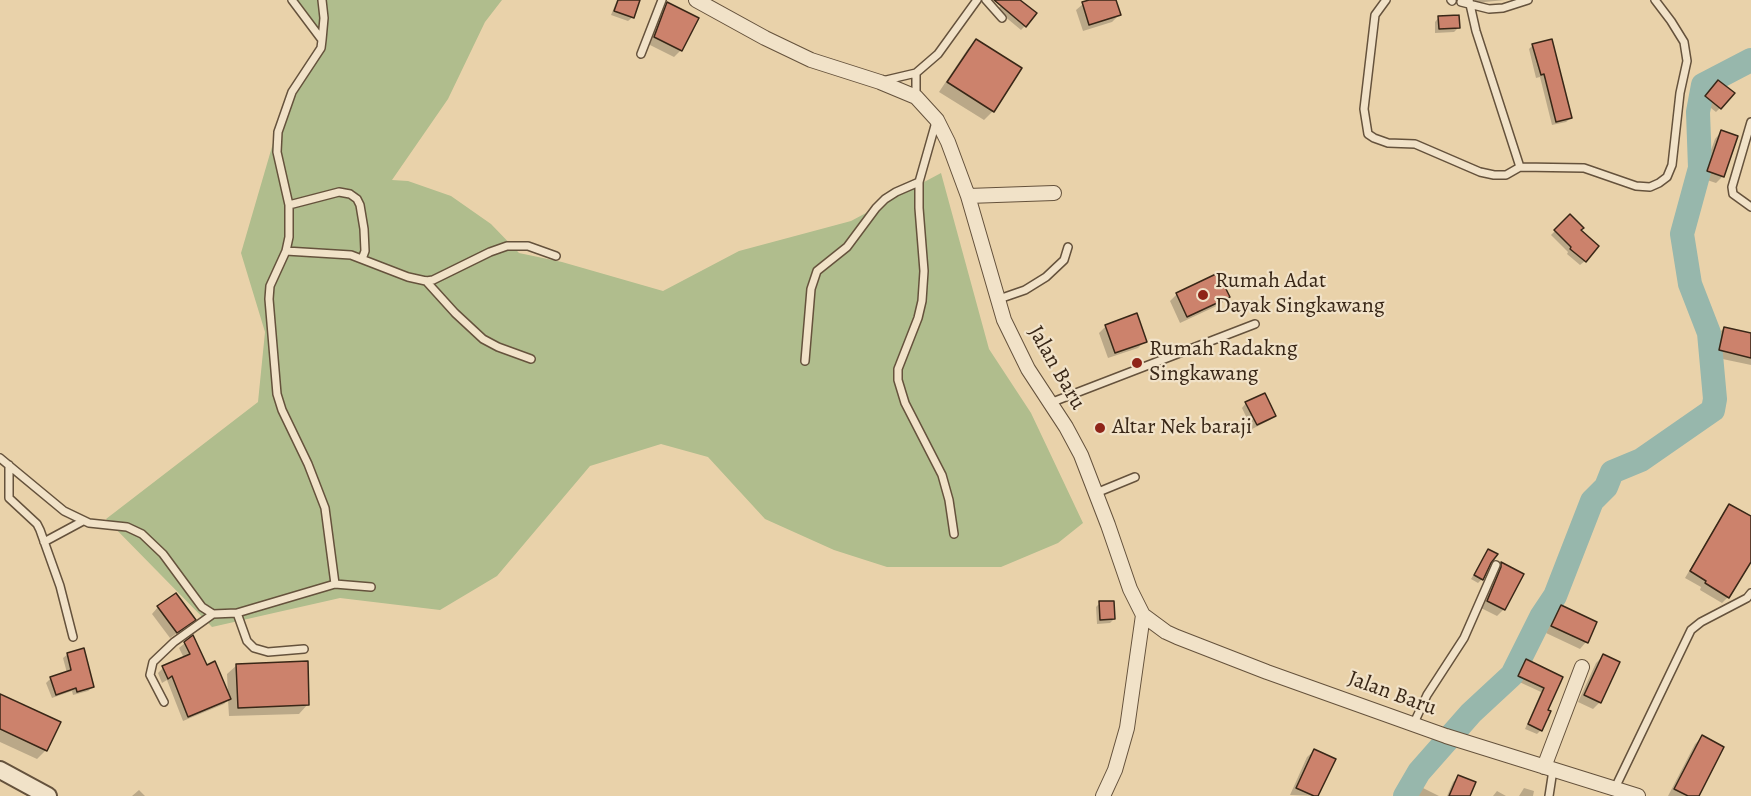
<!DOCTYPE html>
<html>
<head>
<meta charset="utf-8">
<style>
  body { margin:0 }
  canvas { display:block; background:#e9d2aa }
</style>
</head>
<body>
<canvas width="1751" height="796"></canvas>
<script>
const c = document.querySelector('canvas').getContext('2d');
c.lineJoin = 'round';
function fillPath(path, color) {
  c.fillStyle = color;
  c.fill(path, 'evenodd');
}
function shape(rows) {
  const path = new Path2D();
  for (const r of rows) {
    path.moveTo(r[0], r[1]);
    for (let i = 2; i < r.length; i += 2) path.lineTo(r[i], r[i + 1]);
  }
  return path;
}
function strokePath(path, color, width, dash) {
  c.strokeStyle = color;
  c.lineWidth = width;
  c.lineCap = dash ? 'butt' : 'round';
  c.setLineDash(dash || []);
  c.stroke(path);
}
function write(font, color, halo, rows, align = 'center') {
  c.font = font + ' Alegreya,serif';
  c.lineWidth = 4.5;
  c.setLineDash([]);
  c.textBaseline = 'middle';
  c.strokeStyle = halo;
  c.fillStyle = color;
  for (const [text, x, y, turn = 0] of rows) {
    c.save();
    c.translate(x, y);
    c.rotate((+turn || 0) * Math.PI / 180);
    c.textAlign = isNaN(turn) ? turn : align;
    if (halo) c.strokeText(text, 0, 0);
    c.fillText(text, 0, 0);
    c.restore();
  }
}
const green = shape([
  [294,0,502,0,485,22,448,99,392,180,408,181,451,196,491,224,519,253,562,262,663,291,739,251,851,221,941,173,989,349,1031,413,1083,523,1058,543,1001,567,887,567,834,550,765,519,708,457,661,444,590,466,497,576,440,610,340,598,212,627,106,519,258,402,265,332,241,253,276,133,324,41]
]);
const shadow = shape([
  [617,0,639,0,633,17,628,21,611,15],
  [1006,0,1018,0,1025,26,1021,30,997,10],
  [1094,0,1114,0,1119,15,1112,22,1083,31,1076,10,1083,4],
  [1475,0,1505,0,1475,3],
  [667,4,697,19,681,50,674,57,648,44,661,11],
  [1439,17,1459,27,1454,32,1435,33,1435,22],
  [976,40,993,111,984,120,939,92,967,50],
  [1533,45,1571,118,1566,122,1552,125,1540,77,1536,78,1529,49],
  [1714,86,1720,108,1716,112,1702,101],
  [1721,132,1723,176,1716,183,1701,178,1715,139],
  [1570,216,1578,231,1585,261,1580,265,1567,254,1568,252,1551,235],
  [1177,294,1228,297,1221,304,1180,323,1170,301],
  [1106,326,1145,341,1138,348,1108,358,1099,333],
  [1724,328,1751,334,1751,365,1713,357,1717,335],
  [1246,403,1274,416,1270,420,1252,429,1242,408],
  [1730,506,1751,519,1751,559,1728,597,1722,603,1700,590,1701,587,1685,578,1724,512],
  [1488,551,1490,562,1482,579,1478,583,1471,579],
  [1501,564,1522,574,1504,609,1497,616,1481,608,1495,571],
  [1100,603,1114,619,1110,623,1097,624,1096,607],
  [158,607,187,626,170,638,152,614],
  [1561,607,1586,642,1580,649,1546,633,1555,614],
  [185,643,206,667,228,697,227,674,237,665,308,704,299,714,229,716,228,700,224,704,183,721,167,680,162,683,158,673,163,668,184,658,179,648],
  [68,654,93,687,88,691,73,695,72,691,52,698,46,683,51,678,67,673,63,658],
  [1603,656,1600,702,1593,709,1578,702,1596,663],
  [1526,661,1561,678,1546,711,1541,730,1537,734,1525,729,1541,692,1515,680,1522,665],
  [0,695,46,750,37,759,0,742],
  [1702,737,1697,796,1668,796,1695,744],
  [1314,751,1317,796,1290,795,1307,757],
  [1458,777,1468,796,1447,796,1453,782],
  [1423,788,1439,796,1416,796],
  [1524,788,1534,791,1533,796,1519,796],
  [139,790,145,796,132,796],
  [1497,791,1506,796,1493,796]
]);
const river = shape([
  [1405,796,1419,772,1471,713,1512,675,1541,617,1555,596,1592,501,1606,487,1612,472,1641,460,1713,410,1715,399,1709,333,1690,284,1682,234,1700,168,1698,112,1703,85,1751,60]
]);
const building = shape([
  [618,0,640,0,634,18,614,11,618,0],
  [994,0,1020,0,1037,13,1026,27,994,0],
  [1089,0,1116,0,1121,15,1089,25,1082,2,1089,0],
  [667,2,699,18,682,51,654,37,667,2],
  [1459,15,1460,28,1439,29,1438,16,1459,15],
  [976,39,1022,68,994,112,947,82,976,39],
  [1552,39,1572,118,1556,122,1544,74,1541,75,1532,44,1552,39],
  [1718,80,1735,93,1721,109,1705,96,1718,80],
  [1721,130,1738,136,1724,177,1707,171,1721,130],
  [1570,214,1584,228,1581,230,1599,246,1586,262,1570,249,1571,247,1554,230,1570,214],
  [1218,273,1230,297,1187,317,1176,293,1218,273],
  [1137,313,1147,342,1115,353,1105,325,1137,313],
  [1724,327,1751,333,1751,358,1719,350,1724,327],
  [1265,393,1276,416,1257,425,1245,402,1265,393],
  [1729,504,1751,516,1751,562,1729,598,1705,583,1706,581,1690,571,1729,504],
  [1488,549,1498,554,1491,563,1483,580,1474,575,1488,549],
  [1501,562,1524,574,1505,610,1487,601,1501,567,1501,562],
  [176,593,196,620,177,633,157,606,176,593],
  [1099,601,1114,601,1115,619,1100,620,1099,601],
  [1561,605,1597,622,1588,643,1551,626,1561,605],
  [193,635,207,665,215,661,231,699,188,717,172,676,168,679,162,666,190,654,184,642,193,635],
  [84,648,94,687,77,692,76,688,56,695,50,677,71,670,67,653,84,648],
  [1603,654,1620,662,1601,703,1584,695,1603,654],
  [1526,659,1563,677,1548,710,1551,711,1542,731,1528,724,1544,688,1518,676,1526,659],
  [308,661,309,705,238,708,236,664,308,661],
  [0,694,61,722,47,751,0,729,0,694],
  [1702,735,1724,747,1699,796,1688,796,1674,789,1702,735],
  [1314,749,1336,759,1318,796,1314,796,1296,788,1314,749],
  [1458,775,1476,782,1470,796,1449,796,1458,775]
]);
const service = shape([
  [292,0,322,40,321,48,292,92,278,132,277,152,289,205,289,237,286,251,270,286,269,299,277,394,282,410,308,464,325,508,335,584],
  [322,0,324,18,322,40],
  [986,0,1002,18],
  [1386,0,1375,15,1364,109,1368,134,1374,138,1388,143,1415,144,1480,172,1494,175,1506,175,1520,167,1584,168,1636,186,1650,187,1659,183,1667,177,1672,165,1680,93,1687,61,1684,42,1671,21,1655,0],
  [1451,0,1452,1],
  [1469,0,1476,31,1520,167],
  [1461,2,1489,9,1503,8,1528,0],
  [641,54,662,0],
  [882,81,916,73],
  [916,97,916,73,938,54,977,0],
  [936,122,919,182,919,208,924,271,922,301,918,318,898,369,898,380,905,403,942,475,949,500,954,534],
  [1751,122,1732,187,1733,194,1751,207],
  [289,205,339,192,350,194,357,199,360,205,364,229,365,251,362,259],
  [286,251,351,255,408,277,426,281,433,280,490,252,507,246,528,246,556,256],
  [426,281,455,313,483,339,498,347,531,359],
  [999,299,1025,290,1046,277,1064,260,1068,247],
  [805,361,811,289,817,271,847,247,876,208,885,199,896,192,919,182],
  [1050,403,1255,324],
  [0,458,64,511,89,523,127,527,142,534,163,554,202,607,213,614,237,613,335,584,371,587],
  [9,465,9,498,37,524,40,530,60,586,73,637],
  [1096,493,1135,477],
  [44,542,83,521],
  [237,613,247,641,254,648,268,652,304,649],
  [164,702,150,675,153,662,174,642,213,614],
  [1414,723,1427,695,1464,638,1496,565],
  [1615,788,1691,630,1701,622,1747,598,1751,593],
  [1549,796,1553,770]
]);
const minor = shape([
  [696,0,765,38,811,60,880,82,916,97,937,120,948,142,968,196,1004,320,1028,369,1066,427,1081,455,1108,525,1130,589,1143,615,1166,632,1177,637,1267,672,1446,736,1638,796],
  [968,196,1054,193],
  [1544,767,1582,667],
  [1103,796,1115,770,1127,728,1143,615]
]);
const tertiary = shape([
  [0,770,48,796]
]);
const markers = [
  [1203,295,6,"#8f2418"],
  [1137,363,6,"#8f2418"],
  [1100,428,6,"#8f2418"]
];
const poiNames = [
  ["Rumah Adat",1215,282],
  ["Dayak Singkawang",1215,307],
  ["Rumah Radakng",1149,350],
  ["Singkawang",1149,375],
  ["Altar Nek baraji",1112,428]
];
const streetNames = [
  ["Jalan Baru",1056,368,60],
  ["Jalan Baru",1392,694,20]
];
fillPath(green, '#b0bd8d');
fillPath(shadow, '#0003');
strokePath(river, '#97b7ac', 24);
fillPath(building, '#cc826c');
strokePath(building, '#392717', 1.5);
strokePath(service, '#65523c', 10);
strokePath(minor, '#65523c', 16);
strokePath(tertiary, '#65523c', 20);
strokePath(service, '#f1e2c8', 7);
strokePath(minor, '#f1e2c8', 14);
strokePath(tertiary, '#f1e2c8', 16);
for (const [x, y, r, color] of markers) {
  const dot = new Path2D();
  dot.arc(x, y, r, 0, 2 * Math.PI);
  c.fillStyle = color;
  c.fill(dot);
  strokePath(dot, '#f1e2c8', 2);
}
write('22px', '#392717', '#f1e2c8', poiNames, 'left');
write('22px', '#392717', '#f1e2c8', streetNames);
</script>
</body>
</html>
